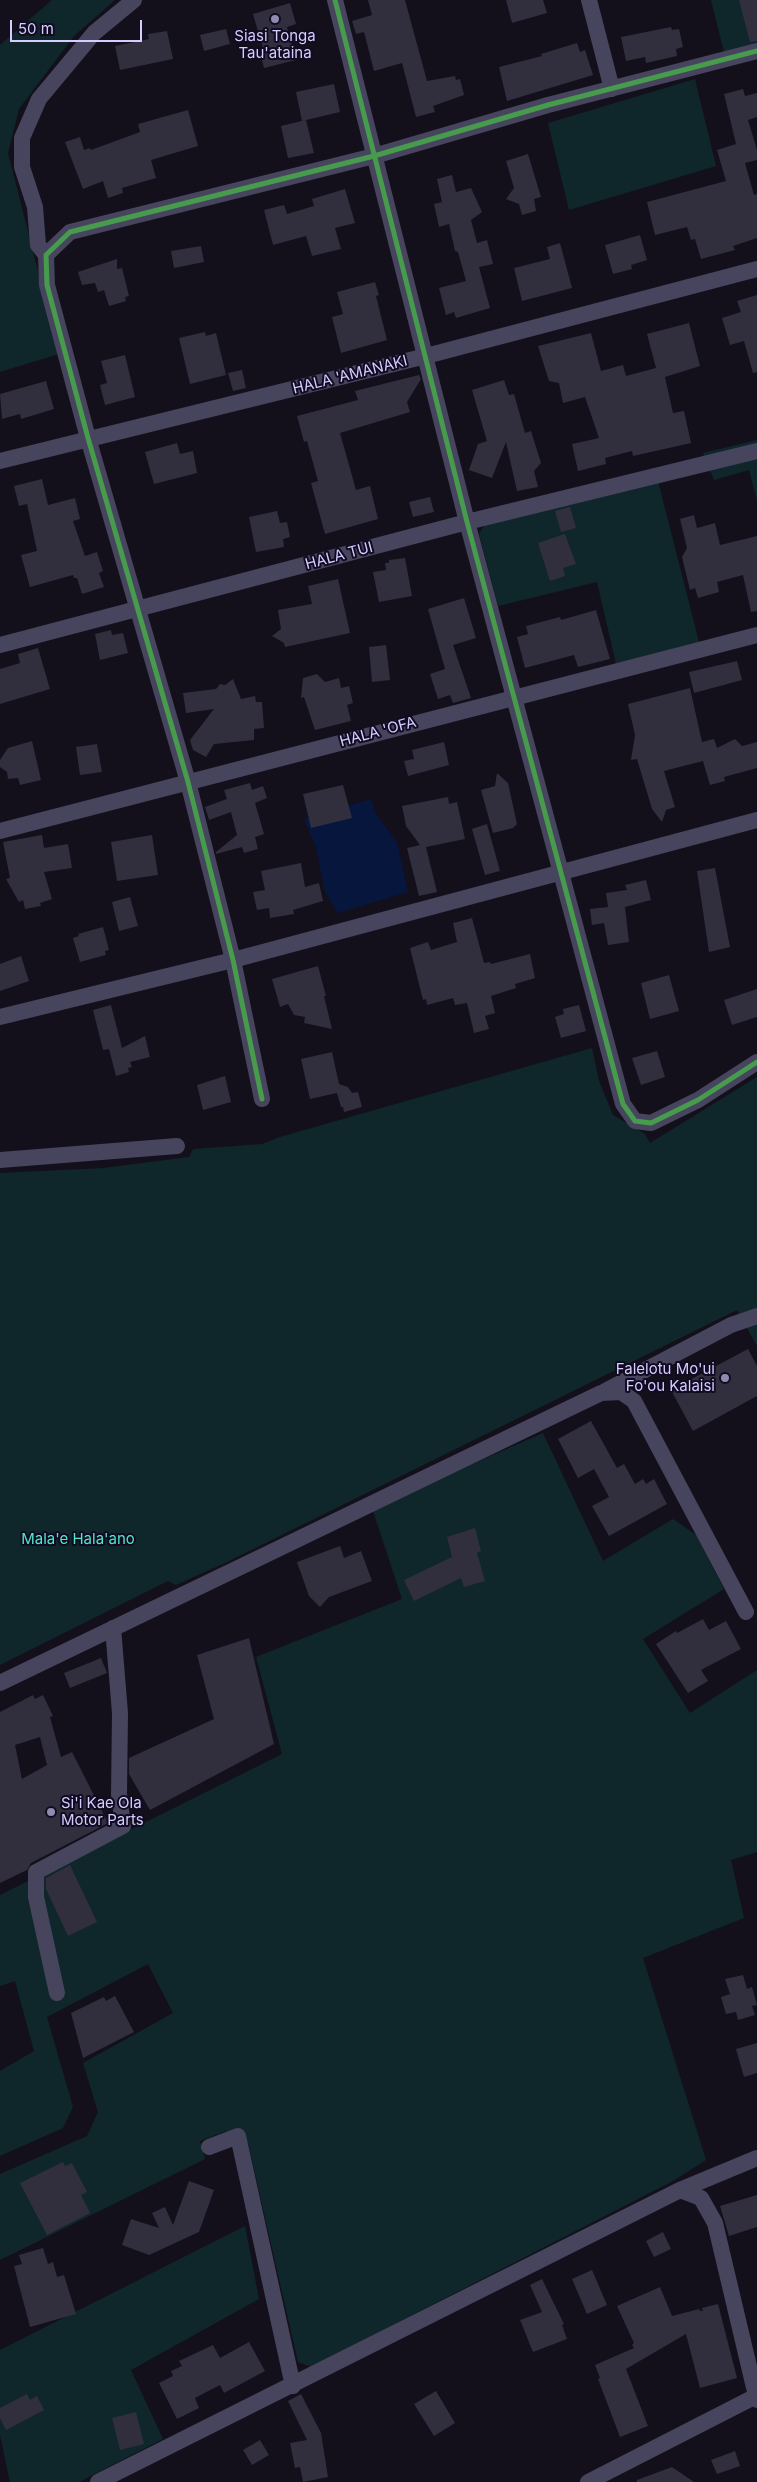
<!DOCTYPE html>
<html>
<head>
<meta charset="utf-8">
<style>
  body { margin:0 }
  #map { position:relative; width:757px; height:2482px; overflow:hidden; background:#13101c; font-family:Inter,sans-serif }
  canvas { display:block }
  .scale { position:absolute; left:10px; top:20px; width:132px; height:22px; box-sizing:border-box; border:2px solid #d5ccff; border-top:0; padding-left:6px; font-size:15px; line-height:18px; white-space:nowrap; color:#d5ccff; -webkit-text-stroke:4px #110b21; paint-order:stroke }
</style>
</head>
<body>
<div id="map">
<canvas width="757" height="2482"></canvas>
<div class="scale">50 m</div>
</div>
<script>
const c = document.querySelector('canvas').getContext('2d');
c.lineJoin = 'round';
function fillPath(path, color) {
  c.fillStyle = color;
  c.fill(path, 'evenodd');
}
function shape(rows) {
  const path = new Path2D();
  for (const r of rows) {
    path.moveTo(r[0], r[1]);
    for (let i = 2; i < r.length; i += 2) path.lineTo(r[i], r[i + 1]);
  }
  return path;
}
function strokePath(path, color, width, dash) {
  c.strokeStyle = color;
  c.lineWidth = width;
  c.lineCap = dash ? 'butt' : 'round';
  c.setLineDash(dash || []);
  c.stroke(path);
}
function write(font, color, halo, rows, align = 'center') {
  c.font = font + ' Inter,sans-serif';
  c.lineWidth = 4;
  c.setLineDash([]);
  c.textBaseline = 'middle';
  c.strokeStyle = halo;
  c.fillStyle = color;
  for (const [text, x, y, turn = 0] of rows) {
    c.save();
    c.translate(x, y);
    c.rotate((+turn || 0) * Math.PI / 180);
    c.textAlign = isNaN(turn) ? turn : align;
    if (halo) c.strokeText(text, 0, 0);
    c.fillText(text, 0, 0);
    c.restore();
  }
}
const green = shape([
  [52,0,115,0,74,36,19,109,8,153,59,354,0,372,0,45],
  [711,0,757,0,757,43,724,52],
  [695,79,716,166,569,210,548,123],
  [757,440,757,500,749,470,714,480,703,453],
  [658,481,699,642,616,664,597,582,498,606,479,534,485,524],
  [592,1048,599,1081,613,1115,645,1134,650,1143,757,1077,757,1346,737,1310,225,1563,176,1585,168,1581,0,1665,0,1173,103,1168,189,1157,193,1149,262,1144,280,1137],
  [543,1433,603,1561,673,1519,696,1535,724,1589,643,1639,690,1713,757,1670,757,1852,731,1860,744,1918,643,1958,706,2160,673,2181,311,2367,298,2362,248,2143,226,2131,200,2141,205,2159,0,2260,0,2174,87,2136,98,2112,83,2063,173,2013,148,1964,47,2017,73,2107,63,2128,0,2156,0,2071,34,2051,15,1981,0,1986,0,1895,282,1754,256,1657,402,1599,372,1508],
  [245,2226,259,2299,131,2370,163,2439,79,2482,10,2482,0,2435,0,2350]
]);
const water = shape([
  [371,799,376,814,397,842,408,892,338,913,325,892,316,847,304,819]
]);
const building = shape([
  [368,0,405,0,427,81,455,76,456,80,460,79,464,95,433,106,435,112,416,117,402,63,374,71,364,32,356,34,352,21,372,15],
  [506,0,543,0,547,13,512,23],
  [739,0,757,0,757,41,750,42],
  [290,3,296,24,287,27,296,60,264,68,259,49,263,48,253,14],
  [671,27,672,30,679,29,683,47,676,49,677,56,646,63,645,57,626,61,621,37],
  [226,29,230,44,204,51,200,35],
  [167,31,173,59,120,70,115,46,149,39,148,34],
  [577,43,580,52,585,50,593,75,507,101,499,67,542,56,541,54],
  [334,84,340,112,302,121,296,92],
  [743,89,745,96,757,93,757,117,748,120,757,150,757,160,745,163,754,195,757,194,757,238,733,246,735,250,701,259,695,239,691,240,687,227,655,235,647,202,726,181,717,150,736,144,724,94],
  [188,110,198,146,151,160,156,178,122,188,123,193,108,198,103,181,83,189,65,142,80,137,84,150,90,148,91,150,140,132,138,124],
  [306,120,314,153,288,158,281,126],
  [528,154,541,197,534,199,536,211,522,215,519,204,506,199,514,188,506,161],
  [452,175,456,192,471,188,482,212,471,220,477,243,487,240,493,264,479,267,490,308,456,318,454,312,446,315,439,288,466,281,458,252,455,251,449,224,439,227,434,204,442,202,437,179],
  [345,189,355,223,335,228,341,249,312,256,306,236,273,245,264,210,284,205,287,214,314,206,312,199],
  [640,235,647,260,631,265,632,269,613,274,605,245],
  [560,243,572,288,522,301,514,268,550,259,547,247],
  [201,246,204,262,174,268,171,251],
  [117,259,117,269,122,268,129,296,125,297,126,301,109,306,104,290,98,292,95,283,82,285,78,272],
  [375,282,379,295,376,296,387,340,341,353,332,317,343,314,337,292],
  [757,295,757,372,753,373,744,341,730,345,722,318,741,312,737,301],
  [689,323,700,366,665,377,673,413,684,411,691,443,633,456,632,451,605,458,606,464,578,471,572,444,599,438,585,397,563,403,559,383,549,381,538,346,591,333,601,371,623,365,626,376,656,368,647,334],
  [205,332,206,336,216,333,226,375,190,384,179,338],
  [125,355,135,397,105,405,100,385,107,383,101,361],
  [242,370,246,388,233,391,228,373],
  [419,375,421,379,407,402,410,412,340,433,356,490,370,486,378,519,325,534,311,483,318,481,307,441,304,442,297,416,358,400,355,391],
  [504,380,509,395,514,394,525,433,531,431,541,463,534,471,538,487,517,491,506,442,492,478,469,470,478,444,487,441,472,390],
  [46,381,54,409,21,419,20,414,2,419,0,394],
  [177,443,180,454,193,451,197,473,154,484,145,452],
  [42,479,48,505,75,498,80,519,73,521,85,556,97,552,103,571,99,573,104,587,82,594,77,578,74,578,73,575,30,587,21,555,37,551,27,504,19,506,14,486],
  [430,497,434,512,413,517,409,502],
  [570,507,576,528,561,532,555,511],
  [277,511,280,523,287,522,290,537,283,539,284,547,256,552,249,517],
  [694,515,697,528,715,523,720,545,757,536,757,611,751,612,743,575,717,582,719,592,698,598,695,588,690,590,682,557,687,548,680,519],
  [565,534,576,564,563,568,565,576,550,581,538,543],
  [405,558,412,596,379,602,373,572,386,570,385,563,389,563,389,560],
  [338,579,350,633,285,647,284,643,272,636,281,629,278,610,312,604,308,586],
  [464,598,476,638,453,645,471,698,453,703,450,695,438,699,430,674,445,669,428,609],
  [596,610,610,659,578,667,574,655,525,668,517,637,528,634,526,626,560,617,561,620],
  [111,630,112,635,123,633,128,653,100,660,95,634],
  [386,645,390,680,372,682,369,647],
  [38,648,50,689,0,704,0,669,20,663,18,654],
  [737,661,742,680,694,693,689,672],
  [317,674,325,682,339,678,341,688,349,686,353,703,347,705,351,721,315,730,304,697,301,698,303,678],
  [233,679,241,699,255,696,256,702,262,702,264,728,254,729,254,740,214,744,206,757,193,750,190,740,214,709,186,713,183,693,216,689,220,684,225,685],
  [690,688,702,742,714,739,717,748,735,739,742,746,757,742,757,768,724,777,725,781,710,785,703,761,664,771,675,807,666,810,662,822,652,809,637,759,631,760,635,735,628,704],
  [32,741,41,780,20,785,18,778,8,779,7,772,0,767,0,760,8,748],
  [444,742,449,765,408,776,404,761,414,759,412,750],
  [97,744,102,772,80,775,76,747],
  [497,773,508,783,517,824,513,828,493,833,481,790,495,786],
  [250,783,252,790,263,786,267,798,255,803,264,834,255,837,258,849,244,853,242,847,216,854,216,852,237,835,231,812,209,820,205,807,227,799,224,790],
  [343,785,352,818,311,828,303,794],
  [448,797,449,804,457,802,465,839,426,847,437,892,419,896,407,848,420,845,406,826,402,806],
  [487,824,500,871,485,875,472,829],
  [42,835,44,848,68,844,72,868,44,872,52,899,40,903,41,906,25,909,23,900,19,902,6,879,10,878,3,842],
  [152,835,158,875,117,881,111,842],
  [301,863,305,887,319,883,323,901,293,910,294,914,270,918,269,908,257,910,253,892,265,890,261,871],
  [715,868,730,947,709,952,697,871],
  [646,880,651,900,625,907,629,942,608,945,604,923,592,925,590,909,608,907,606,893,627,890,625,885],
  [130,897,138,926,119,931,112,902],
  [472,918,484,963,490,962,491,964,530,954,535,978,515,984,516,988,491,996,495,1013,485,1016,489,1029,474,1033,467,1003,455,1005,453,998,427,1005,426,999,423,1000,410,948,428,942,431,950,457,942,453,923],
  [103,927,109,950,105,951,106,955,80,962,73,938,79,936,78,934],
  [21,956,29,981,0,991,0,964],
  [318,966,326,996,324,996,332,1029,304,1023,305,1017,294,1015,288,1004,280,1007,272,979],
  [669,975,679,1011,650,1019,641,983],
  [757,989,757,1017,732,1025,724,1000],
  [111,1005,122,1048,145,1036,150,1057,130,1062,132,1067,128,1068,129,1072,116,1076,109,1049,103,1050,93,1010],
  [579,1005,586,1031,561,1038,555,1017,564,1014,563,1009],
  [657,1051,665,1077,641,1085,632,1058],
  [332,1052,339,1084,348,1087,352,1093,358,1092,362,1107,344,1112,343,1107,341,1107,337,1093,310,1099,301,1059],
  [225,1076,231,1102,203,1110,197,1085],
  [748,1349,757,1366,757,1396,693,1431,671,1390],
  [591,1421,617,1468,624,1464,635,1484,643,1479,646,1484,654,1479,667,1504,609,1536,592,1506,609,1497,594,1469,578,1478,558,1439],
  [475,1528,481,1551,477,1553,485,1581,464,1587,461,1578,414,1601,404,1580,452,1557,447,1537],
  [340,1546,344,1558,361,1551,372,1581,329,1597,320,1607,309,1596,297,1562],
  [703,1619,709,1630,726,1621,741,1649,701,1670,708,1681,688,1693,656,1644,676,1631,677,1633],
  [249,1638,274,1744,150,1810,129,1774,129,1758,214,1719,197,1655],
  [101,1658,107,1673,70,1688,64,1673],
  [33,1695,35,1699,43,1695,53,1716,50,1717,61,1757,72,1752,108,1823,31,1863,27,1870,0,1883,0,1712],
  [40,1737,47,1765,22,1779,15,1745],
  [70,1865,97,1922,68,1936,46,1889,46,1878],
  [743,1975,747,1989,752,1987,757,2005,752,2006,755,2015,738,2020,736,2012,726,2014,721,1997,730,1994,725,1979],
  [115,1996,134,2032,83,2058,71,2013,104,1997,106,2001],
  [757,2043,757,2073,744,2077,736,2049],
  [63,2162,65,2166,72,2163,87,2192,81,2195,90,2213,47,2235,20,2183],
  [189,2181,214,2190,199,2232,149,2255,122,2245,131,2219,159,2228,152,2213,165,2207,173,2225],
  [757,2195,757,2227,729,2236,720,2206],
  [663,2232,671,2249,654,2257,646,2241],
  [43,2248,48,2264,53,2262,57,2277,64,2275,76,2314,30,2327,14,2266,22,2264,19,2255],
  [592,2270,607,2305,587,2314,572,2279],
  [542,2279,564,2324,562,2325,567,2339,533,2352,520,2320,542,2312,530,2285],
  [660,2287,672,2316,699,2309,700,2311,703,2311,702,2308,718,2304,737,2378,700,2388,686,2334,626,2369,648,2426,620,2437,598,2379,600,2378,595,2365,634,2348,632,2345,634,2343,617,2306],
  [249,2342,265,2371,224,2393,220,2385,195,2398,199,2408,177,2419,159,2383,173,2376,171,2371,182,2366,179,2361,213,2345,220,2358],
  [436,2391,455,2423,434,2436,414,2404],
  [27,2394,30,2400,37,2396,44,2410,6,2430,0,2418,0,2408],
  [301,2394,321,2433,328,2477,303,2482,300,2467,295,2468,290,2443,307,2440,288,2401],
  [136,2412,144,2444,120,2450,112,2418],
  [260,2440,269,2455,252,2465,243,2450],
  [735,2451,740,2466,717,2474,711,2460],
  [672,2467,694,2482,637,2482,637,2480]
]);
const street = shape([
  [335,0,467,522,623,1104,635,1121,651,1123,698,1100,757,1062],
  [589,0,612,89],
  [46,255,38,245,35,207,22,167,22,138,39,99,94,33,134,0],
  [0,461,426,356,757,269],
  [0,645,467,522,757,451],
  [0,831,757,635],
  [0,1017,233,960,757,820],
  [262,1099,233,960,188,782,88,438,47,285,46,255,70,232,374,156,548,105,757,51],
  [0,1160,177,1146],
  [605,1391,731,1325,757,1316],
  [0,1683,601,1393,621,1392,634,1401,746,1612],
  [57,1993,36,1897,36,1872,123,1826,119,1794,120,1713,113,1628],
  [209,2147,238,2136,293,2386],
  [680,2190,701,2198,715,2223,756,2396],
  [98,2482,680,2190,757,2158],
  [588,2482,756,2396,757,2400]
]);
const cycleway = shape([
  [335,0,467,522,623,1104,635,1121,651,1123,698,1100,757,1062],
  [262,1099,233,960,188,782,88,438,47,285,46,255,70,232,374,156,548,105,757,51]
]);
const markers = [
  [275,19,5,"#918ab0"],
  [725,1378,5,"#918ab0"],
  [51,1812,5,"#918ab0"]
];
const poiNames = [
  ["Siasi Tonga",275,36],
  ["Tau'ataina",275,53],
  ["Falelotu Mo'ui",715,1369,"right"],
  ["Fo'ou Kalaisi",715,1386,"right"],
  ["Si'i Kae Ola",61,1803,"left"],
  ["Motor Parts",61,1820,"left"]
];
const streetNames = [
  ["HALA 'AMANAKI",350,375,-14],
  ["HALA TUI",339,556,-15],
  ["HALA 'OFA",378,732,-15]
];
const parkNames = [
  ["Mala'e Hala'ano",78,1539]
];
fillPath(green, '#0f272a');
fillPath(water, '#07163d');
fillPath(building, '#312e3e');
strokePath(street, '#47445e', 16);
strokePath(cycleway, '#469c4c', 5);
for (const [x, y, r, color] of markers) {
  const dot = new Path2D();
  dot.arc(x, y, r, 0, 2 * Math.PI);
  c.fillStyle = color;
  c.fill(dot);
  strokePath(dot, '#110b21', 2);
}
write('15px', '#d5ccff', '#110b21', poiNames);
write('15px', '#d5ccff', '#110b21', streetNames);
write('15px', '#50e7ca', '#110b21', parkNames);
</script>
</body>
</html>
